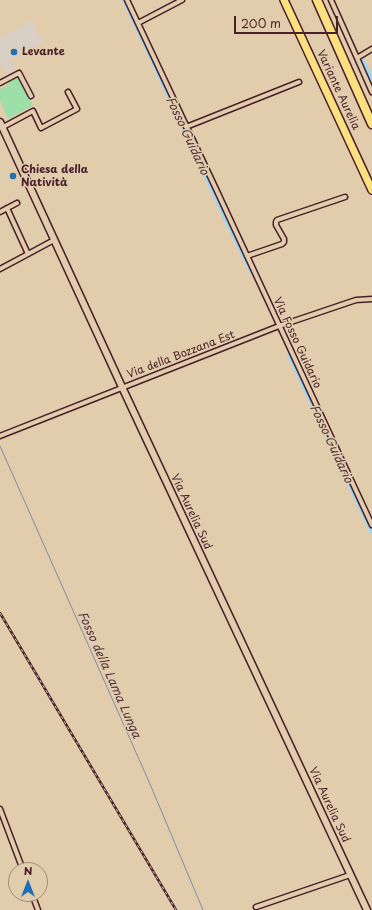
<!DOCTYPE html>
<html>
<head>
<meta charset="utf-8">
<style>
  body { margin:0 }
  #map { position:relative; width:372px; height:910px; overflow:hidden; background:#e1cdac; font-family:"Playpen Sans",sans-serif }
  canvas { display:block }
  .north { position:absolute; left:8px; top:862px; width:40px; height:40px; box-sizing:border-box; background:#e1cdac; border:1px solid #a58778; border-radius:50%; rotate:0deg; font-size:11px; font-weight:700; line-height:16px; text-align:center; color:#4a1f2b }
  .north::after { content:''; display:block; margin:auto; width:14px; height:18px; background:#1f6fb2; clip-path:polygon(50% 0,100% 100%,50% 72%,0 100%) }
  .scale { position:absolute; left:234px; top:16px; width:104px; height:18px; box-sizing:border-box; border:2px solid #4a1f2b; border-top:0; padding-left:5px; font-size:12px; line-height:14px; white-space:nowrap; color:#4a1f2b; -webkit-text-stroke:3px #e1cdac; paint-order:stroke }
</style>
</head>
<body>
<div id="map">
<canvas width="372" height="910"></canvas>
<div class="north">N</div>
<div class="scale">200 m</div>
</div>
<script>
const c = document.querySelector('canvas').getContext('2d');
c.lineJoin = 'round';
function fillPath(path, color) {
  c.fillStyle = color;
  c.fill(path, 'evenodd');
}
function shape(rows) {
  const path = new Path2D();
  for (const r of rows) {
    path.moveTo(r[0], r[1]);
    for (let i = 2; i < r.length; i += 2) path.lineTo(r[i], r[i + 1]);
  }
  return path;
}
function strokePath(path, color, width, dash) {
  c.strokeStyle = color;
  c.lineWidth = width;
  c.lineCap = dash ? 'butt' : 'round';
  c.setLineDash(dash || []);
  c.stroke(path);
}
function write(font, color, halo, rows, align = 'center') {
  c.font = font + ' "Playpen Sans",sans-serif';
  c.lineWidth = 3;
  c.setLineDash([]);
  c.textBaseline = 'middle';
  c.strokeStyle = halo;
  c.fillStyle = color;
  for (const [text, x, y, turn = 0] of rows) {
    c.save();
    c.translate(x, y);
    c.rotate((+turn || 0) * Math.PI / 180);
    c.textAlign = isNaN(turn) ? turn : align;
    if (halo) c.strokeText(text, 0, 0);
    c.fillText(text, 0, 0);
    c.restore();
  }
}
const built = shape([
  [32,20,43,43,12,60,11,62,15,69,12,70,13,72,7,76,0,61,0,38]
]);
const green = shape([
  [18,77,33,105,8,119,0,100,0,89,9,84,9,82]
]);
const stream = shape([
  [0,446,150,784,203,910]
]);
const canal = shape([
  [124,0,227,222,251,272],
  [363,61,372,80],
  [289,355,372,533]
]);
const minor = shape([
  [127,0,216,189,372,525],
  [331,0,357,58,372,49],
  [138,23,182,0],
  [357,58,372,92],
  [0,83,19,73,31,96],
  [3,127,33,111,41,128,77,109,68,92],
  [186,127,299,82],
  [7,208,28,254,54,240],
  [0,212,17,203],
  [247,256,282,244,284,242,284,239,276,225,276,222,277,220,345,197],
  [0,269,28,254],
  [0,436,279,326,356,300,372,299],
  [0,809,23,870],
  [32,894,38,910],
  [256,907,350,875]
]);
const secondary = shape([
  [0,122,122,387,367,910]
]);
const trunk = shape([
  [284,0,372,190]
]);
const motorway = shape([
  [317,0,372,124]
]);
const rail = shape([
  [0,613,176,910]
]);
const markers = [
  [14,52,4,"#1f6fb2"],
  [13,176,4,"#1f6fb2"]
];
const poiNames = [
  ["Levante",22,52],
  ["Chiesa della",21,170],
  ["Natività",21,183]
];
const streetNames = [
  ["Variante Aurelia",338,90,65],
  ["Via Fosso Guidario",297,343,65],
  ["Via della Bozzana Est",181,355,-21],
  ["Via Aurelia Sud",191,512,65],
  ["Via Aurelia Sud",329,805,65]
];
const waterNames = [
  ["Fosso Guidario",187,136,65],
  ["Fosso Guidario",331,444,65],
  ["Fosso della Lama Lunga",109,675,66]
];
fillPath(built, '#d9cfc4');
fillPath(green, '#9edfa9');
strokePath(stream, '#798fa7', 1);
strokePath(canal, '#98d9fa', 3.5);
strokePath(minor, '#4a1f2b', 7);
strokePath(secondary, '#4a1f2b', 9);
strokePath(trunk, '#4a1f2b', 10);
strokePath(motorway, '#4a1f2b', 11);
strokePath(minor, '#e1cdac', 4);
strokePath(secondary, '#e1cdac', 6);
strokePath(trunk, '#fbe080', 7);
strokePath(motorway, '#fbe080', 8);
strokePath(rail, '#4a1f2b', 2.5);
strokePath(rail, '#e1cdac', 1, [3]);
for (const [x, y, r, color] of markers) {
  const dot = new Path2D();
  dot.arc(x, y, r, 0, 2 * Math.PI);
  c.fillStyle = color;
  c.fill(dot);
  strokePath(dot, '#e1cdac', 1.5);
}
write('bold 11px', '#4a1f2b', '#e1cdac', poiNames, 'left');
write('11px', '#4a1f2b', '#e1cdac', streetNames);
write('italic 12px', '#523240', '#e1cdac', waterNames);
</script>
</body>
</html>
